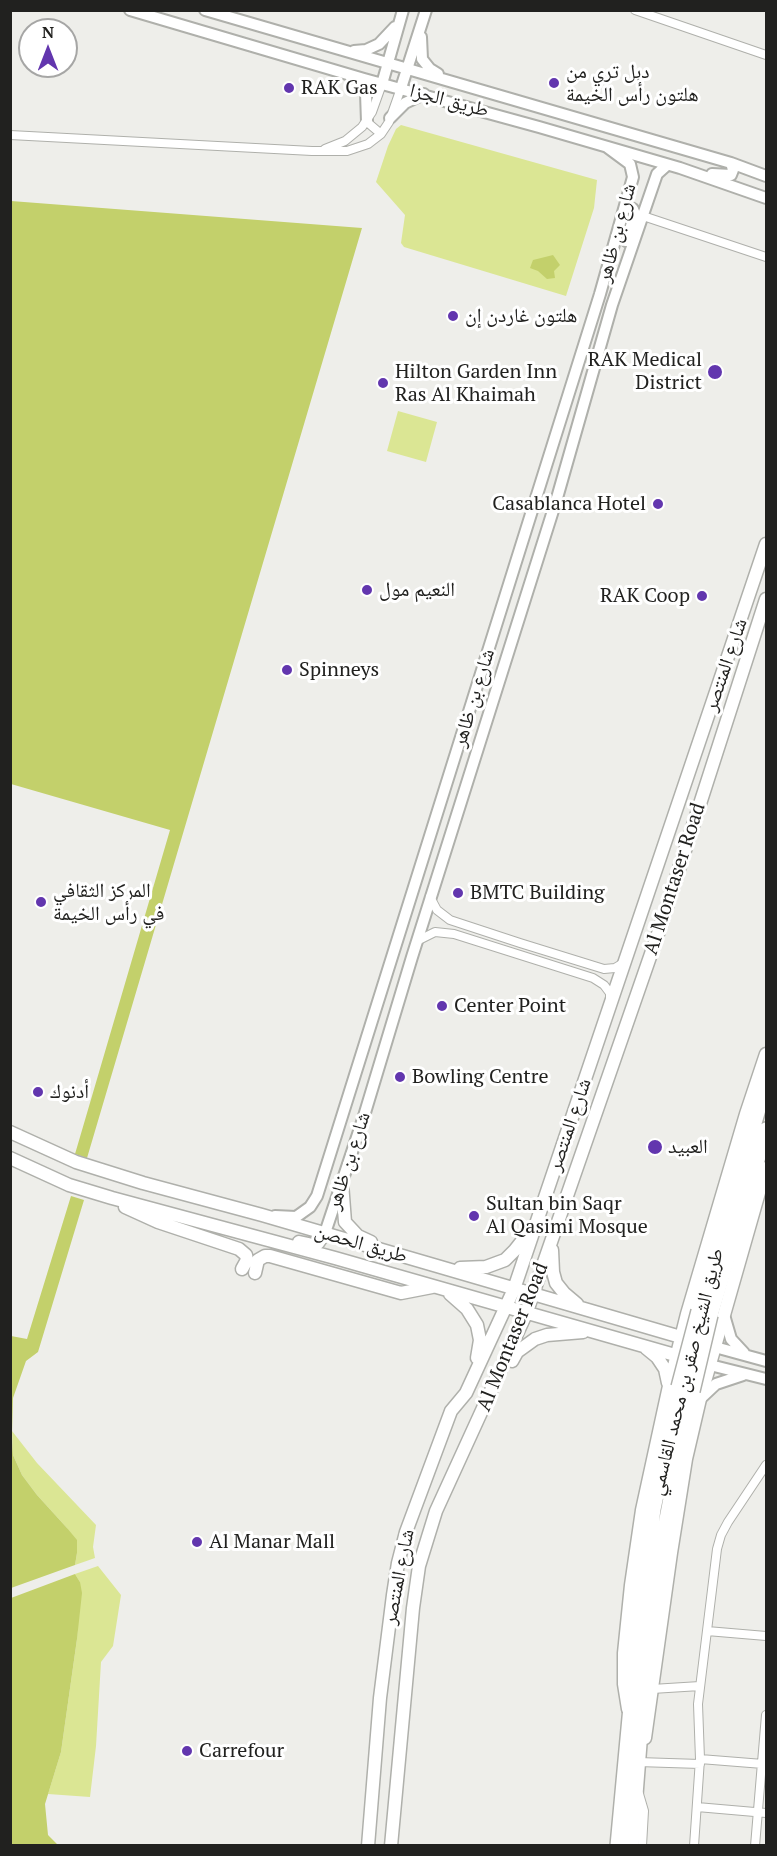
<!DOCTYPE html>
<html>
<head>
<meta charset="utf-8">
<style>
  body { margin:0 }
  #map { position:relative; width:777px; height:1856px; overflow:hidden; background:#eeeeea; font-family:"PT Serif",serif }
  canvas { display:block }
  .frame { position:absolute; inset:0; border:12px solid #21211f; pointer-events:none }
  .north { position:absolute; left:18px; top:18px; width:60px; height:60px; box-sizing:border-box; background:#fff; border:2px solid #a6a6a5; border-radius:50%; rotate:0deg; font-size:16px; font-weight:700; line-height:24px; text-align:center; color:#21211f }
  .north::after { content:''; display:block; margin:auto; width:21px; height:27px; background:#6236ae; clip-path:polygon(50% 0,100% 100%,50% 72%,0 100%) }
</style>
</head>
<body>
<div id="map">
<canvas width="777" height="1856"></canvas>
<div class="frame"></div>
<div class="north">N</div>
</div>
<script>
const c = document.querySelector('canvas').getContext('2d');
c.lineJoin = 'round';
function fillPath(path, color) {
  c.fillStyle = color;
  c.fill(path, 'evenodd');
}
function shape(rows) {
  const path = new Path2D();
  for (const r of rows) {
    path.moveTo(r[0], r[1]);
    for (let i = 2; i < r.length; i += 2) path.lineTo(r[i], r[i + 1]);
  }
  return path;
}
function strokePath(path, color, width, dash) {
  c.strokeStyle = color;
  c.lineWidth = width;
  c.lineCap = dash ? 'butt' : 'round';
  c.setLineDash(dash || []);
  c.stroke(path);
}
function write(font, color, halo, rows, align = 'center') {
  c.font = font + ' "PT Serif","Noto Naskh Arabic",serif';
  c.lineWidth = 6;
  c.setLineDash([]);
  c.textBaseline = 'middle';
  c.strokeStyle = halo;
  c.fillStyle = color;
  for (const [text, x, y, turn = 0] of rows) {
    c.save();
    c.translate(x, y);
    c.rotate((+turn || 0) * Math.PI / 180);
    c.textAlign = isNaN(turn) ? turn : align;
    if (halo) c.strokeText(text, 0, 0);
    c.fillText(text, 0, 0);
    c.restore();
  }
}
const green = shape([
  [401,125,597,180,594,208,566,296,404,247,401,243,405,215,376,182,388,146,396,129],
  [398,411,437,422,426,462,387,451],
  [12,1431,37,1463,96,1525,93,1547,95,1558,75,1565,77,1553,67,1528,37,1495,22,1475,13,1455],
  [98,1566,121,1595,113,1646,101,1662,96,1746,90,1797,48,1794,61,1752,77,1639,80,1582,75,1574]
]);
const water = shape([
  [11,201,362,228,87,1158,75,1154,170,830,11,784],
  [553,255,560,265,554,271,555,278,547,279,538,271,530,268,533,260],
  [71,1196,84,1200,38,1352,26,1361,13,1398,12,1435,13,1455,22,1475,37,1495,67,1528,77,1540,77,1553,75,1565,11,1588,11,1336,27,1339],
  [75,1574,80,1582,82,1593,77,1639,61,1752,45,1804,48,1835,58,1845,11,1845,11,1598]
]);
const street = shape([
  [635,10,766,55],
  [367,122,381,134],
  [10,135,312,151,347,151,368,144,381,134,389,122,401,88],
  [325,149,345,141,362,127,372,112,382,84],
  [643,216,766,257],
  [430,897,437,910,450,920,520,943,604,969,615,968,625,962],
  [417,941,435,932,454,934,593,978,604,985,610,993,610,999],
  [707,1631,766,1636],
  [652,1689,700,1686],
  [700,1759,763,1764],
  [638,1762,700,1764],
  [639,1794,644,1811,642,1846],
  [697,1807,766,1813],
  [694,1846,700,1759,698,1704,717,1549,721,1535,728,1522,766,1465],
  [755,1846,766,1715]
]);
const secondary = shape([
  [130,10,364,79,539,127,680,168,766,198],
  [205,10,731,163,766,176],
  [421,37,422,59,430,69,438,74],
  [354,51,366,50,379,44,395,27],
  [352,78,361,85,366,93,367,122],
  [382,84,403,10],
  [401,88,426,10],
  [390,118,405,103,424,94],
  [712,174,731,175,733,170,731,163],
  [626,206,633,209,635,214,626,241],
  [275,1216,296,1217,310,1207,317,1196,600,294,633,177,630,164,607,147],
  [325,1233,364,1116,412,957,557,498,612,305,657,174,667,165],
  [724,1315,731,1339,744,1353],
  [715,1347,766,1361],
  [710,1365,766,1379],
  [700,1399,716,1384,743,1375]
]);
const primary = shape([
  [10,1132,76,1162,143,1183,262,1215,715,1347],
  [10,1158,69,1185,112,1198,335,1258,710,1365],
  [342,1183,345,1222,358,1236,371,1242],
  [125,1207,158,1222,239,1249,246,1255,247,1260,242,1269],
  [299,1242,313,1245,318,1243,325,1233],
  [552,1250,553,1272,556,1283,564,1293,577,1304],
  [460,1268,486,1267,505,1260,515,1250,530,1231],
  [255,1273,258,1260,265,1256,270,1256,401,1293,432,1287],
  [450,1294,467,1309,477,1325,480,1340,477,1358],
  [646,1348,657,1357,665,1369,668,1383],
  [512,1361,517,1352,535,1339,547,1335,583,1332],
  [628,1709,624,1684,624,1653,631,1585,642,1510,669,1386,687,1314,746,1114,766,1054],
  [645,1738,671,1553,686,1459,700,1399,766,1168],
  [368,1846,380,1698,393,1595,398,1563,406,1532,451,1411,466,1393,514,1289,766,544],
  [391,1846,413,1608,419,1566,436,1511,526,1314,660,928,766,599]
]);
const highway = shape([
  [699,1311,766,1082],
  [710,1315,766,1130],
  [618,1846,641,1600,653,1509,679,1387],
  [631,1846,641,1718,654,1586,692,1391]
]);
const highwayBridge = shape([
  [679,1387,699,1311],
  [692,1391,710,1315]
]);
const markers = [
  [554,83,6,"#6236ae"],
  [289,88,6,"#6236ae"],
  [453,316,6,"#6236ae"],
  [715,372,8,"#6236ae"],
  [383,383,6,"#6236ae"],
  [658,504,6,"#6236ae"],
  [367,590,6,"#6236ae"],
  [702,596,6,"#6236ae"],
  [287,670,6,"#6236ae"],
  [458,893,6,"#6236ae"],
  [41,902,6,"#6236ae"],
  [442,1006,6,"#6236ae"],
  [400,1077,6,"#6236ae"],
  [38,1092,6,"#6236ae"],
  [655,1147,8,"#6236ae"],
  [474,1216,6,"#6236ae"],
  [197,1542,6,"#6236ae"],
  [187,1751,6,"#6236ae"]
];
const poiNames = [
  ["دبل تري من",566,72],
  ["هلتون رأس الخيمة",566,95],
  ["RAK Gas",301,88],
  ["هلتون غاردن إن",465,316],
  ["RAK Medical",702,360,"right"],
  ["District",702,383,"right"],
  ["Hilton Garden Inn",395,372],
  ["Ras Al Khaimah",395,395],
  ["Casablanca Hotel",646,504,"right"],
  ["النعيم مول",379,590],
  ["RAK Coop",690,596,"right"],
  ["Spinneys",299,670],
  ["المركز الثقافي",53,891],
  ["في رأس الخيمة",53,914],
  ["BMTC Building",470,893],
  ["Center Point",454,1006],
  ["Bowling Centre",412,1077],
  ["أدنوك",50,1092],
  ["العبيد",668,1147],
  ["Sultan bin Saqr",486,1204],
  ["Al Qasimi Mosque",486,1227],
  ["Al Manar Mall",209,1542],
  ["Carrefour",199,1751]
];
const streetNames = [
  ["طريق الجزا",449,101,15],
  ["شارع بن ظاهر",617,233,-75],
  ["شارع المنتصر",726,665,-71],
  ["شارع بن ظاهر",474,698,-73],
  ["Al Montaser Road",675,879,-72],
  ["شارع المنتصر",570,1125,-71],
  ["شارع بن ظاهر",349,1161,-72],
  ["طريق الحصن",361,1244,16],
  ["Al Montaser Road",513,1337,-68],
  ["طريق الشيخ صقر بن محمد القاسمي",687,1372,-76],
  ["شارع المنتصر",399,1577,-79]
];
fillPath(green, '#dbe694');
fillPath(water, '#c3d06b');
strokePath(street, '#afb0ab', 10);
strokePath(secondary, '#afb0ab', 14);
strokePath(primary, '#afb0ab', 15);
strokePath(highway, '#afb0ab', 18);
strokePath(street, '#fff', 8);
strokePath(secondary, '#fff', 10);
strokePath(primary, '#fff', 12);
strokePath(highway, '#fff', 15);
strokePath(highwayBridge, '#afb0ab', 18, []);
strokePath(highwayBridge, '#fff', 15);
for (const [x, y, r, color] of markers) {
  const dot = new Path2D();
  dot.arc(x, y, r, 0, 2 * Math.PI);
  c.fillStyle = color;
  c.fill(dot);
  strokePath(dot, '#fff', 2);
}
write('20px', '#21211f', '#fff', poiNames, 'left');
write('20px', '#21211f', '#fff', streetNames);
</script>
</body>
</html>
